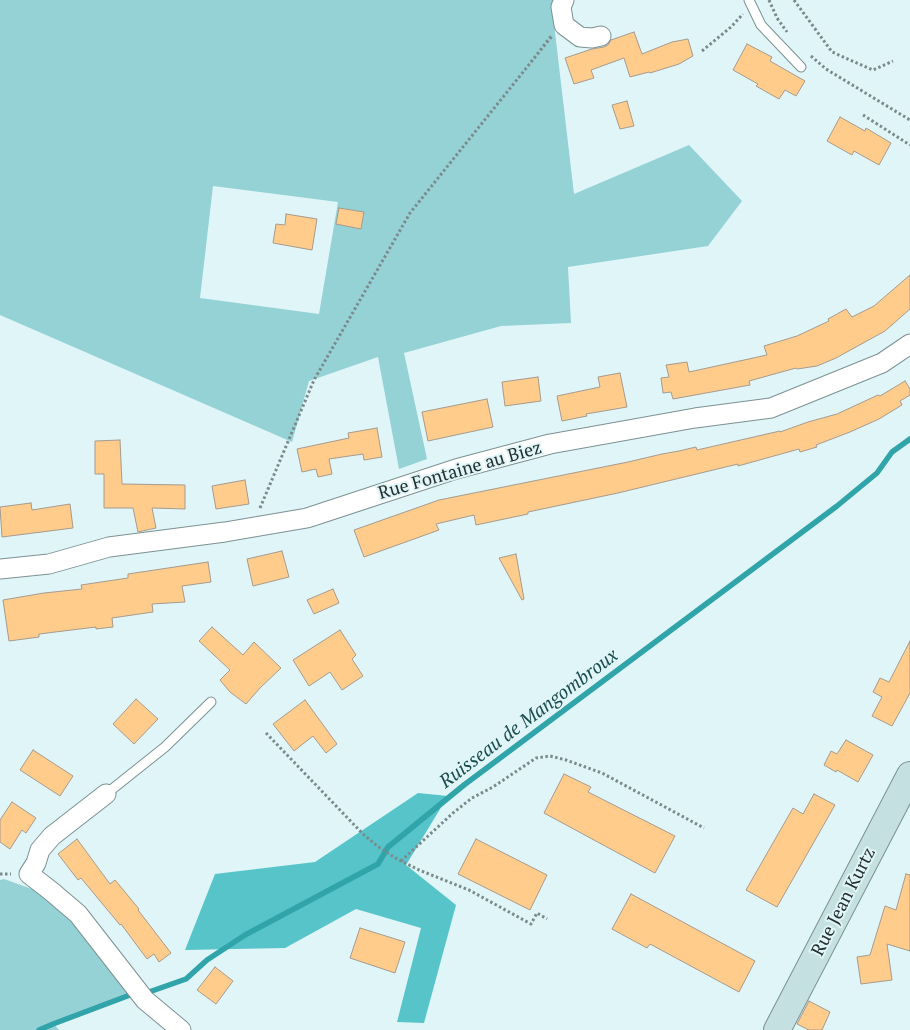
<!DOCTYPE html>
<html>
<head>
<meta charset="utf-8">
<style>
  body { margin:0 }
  canvas { display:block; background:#dff5f7 }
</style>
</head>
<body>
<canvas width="910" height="1030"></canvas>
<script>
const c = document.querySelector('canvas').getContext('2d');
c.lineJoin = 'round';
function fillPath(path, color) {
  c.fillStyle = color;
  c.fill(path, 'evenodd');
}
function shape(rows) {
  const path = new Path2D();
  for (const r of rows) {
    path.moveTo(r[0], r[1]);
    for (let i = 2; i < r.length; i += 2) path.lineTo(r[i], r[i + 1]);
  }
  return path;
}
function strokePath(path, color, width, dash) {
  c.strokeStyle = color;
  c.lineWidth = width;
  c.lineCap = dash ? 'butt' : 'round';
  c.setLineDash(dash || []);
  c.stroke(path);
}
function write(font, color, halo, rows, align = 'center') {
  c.font = font + ' "PT Serif",serif';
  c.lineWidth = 4;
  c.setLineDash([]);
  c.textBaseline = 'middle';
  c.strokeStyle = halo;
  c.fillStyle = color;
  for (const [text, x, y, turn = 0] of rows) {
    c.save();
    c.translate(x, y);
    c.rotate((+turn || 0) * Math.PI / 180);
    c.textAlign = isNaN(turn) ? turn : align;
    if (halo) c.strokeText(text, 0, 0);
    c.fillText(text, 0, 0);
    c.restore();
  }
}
const green = shape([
  [0,0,559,0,553,15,574,194,689,145,742,201,708,246,568,267,571,323,501,326,404,353,427,459,399,469,378,357,309,381,292,442,0,315],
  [213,186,338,202,319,314,200,298],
  [4,879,43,893,86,936,130,995,53,1023,59,1030,0,1030,0,880]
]);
const forest = shape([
  [418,793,448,796,406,865,456,905,424,1023,397,1022,421,928,356,909,285,948,185,950,215,874,315,862]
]);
const stream = shape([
  [149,992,186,979,207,960,245,935,378,864,388,847,464,785,837,506,877,473,892,452,910,439],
  [39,1030,53,1024,130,995]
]);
const building = shape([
  [634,32,642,54,672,42,688,39,693,56,679,64,650,73,649,72,630,77,624,58,591,70,594,78,574,84,565,58,592,49,604,47,608,45,611,40,634,32],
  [747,44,772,57,770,61,805,81,796,96,785,90,779,99,756,86,758,84,733,70,747,44],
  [627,101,634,126,620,129,612,105,627,101],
  [840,117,865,131,866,128,891,143,879,165,854,151,852,155,827,141,840,117],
  [339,208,364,212,361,229,336,224,339,208],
  [286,214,317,219,312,250,273,243,276,224,285,225,286,214],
  [910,275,910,309,885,331,836,358,817,366,797,369,796,368,749,381,750,385,673,399,671,392,663,393,661,378,669,377,666,365,687,362,689,372,767,355,764,346,797,336,829,321,828,319,846,309,852,317,874,306,910,275],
  [620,373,627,407,586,414,587,416,562,421,557,396,600,387,598,377,620,373],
  [538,377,541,401,505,406,502,382,538,377],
  [905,381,910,389,910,395,900,401,902,405,879,419,850,432,816,445,817,447,800,452,799,449,738,466,738,464,618,493,528,512,528,514,476,525,474,515,436,524,439,530,364,557,354,530,439,500,628,462,662,454,679,451,696,447,697,450,780,431,780,432,808,422,837,414,878,395,880,396,905,381],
  [487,399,493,427,428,441,422,412,487,399],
  [377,428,382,457,364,460,363,454,329,459,332,474,318,477,316,469,302,472,297,449,349,438,348,433,377,428],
  [120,440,122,484,185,485,185,509,152,508,156,528,138,532,133,508,104,508,104,474,95,474,95,441,120,440],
  [245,480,249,504,216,509,212,486,245,480],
  [31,503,32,510,70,504,73,528,2,537,0,507,31,503],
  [282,551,289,577,253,586,247,559,282,551],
  [516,554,524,599,522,600,499,558,516,554],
  [208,562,211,582,182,586,185,602,152,604,153,612,112,618,113,627,96,629,96,627,39,634,39,637,9,641,3,600,44,593,82,589,81,585,128,578,128,574,208,562],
  [333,589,339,603,314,614,307,600,333,589],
  [212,627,243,655,254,642,281,668,260,688,246,704,230,692,220,680,230,670,199,641,212,627],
  [340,630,356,655,352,659,363,676,342,690,330,672,309,686,293,660,340,630],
  [910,641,910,693,892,726,872,716,882,697,873,692,880,678,889,682,910,641],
  [136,699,158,719,134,744,113,724,136,699],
  [305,700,337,744,326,753,313,736,294,751,273,724,305,700],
  [846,740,873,755,858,782,837,770,836,772,824,765,831,751,837,754,846,740],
  [33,750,73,776,60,796,20,770,33,750],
  [564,774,591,787,588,792,675,836,655,873,544,813,564,774],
  [814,794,835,805,777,907,746,890,793,808,803,814,814,794],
  [12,802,36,818,26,833,22,830,10,849,0,842,0,820,12,802],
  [77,839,110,884,115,880,139,909,138,910,171,953,159,962,154,954,147,959,121,924,120,925,81,878,78,880,58,854,77,839],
  [476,839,547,875,530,910,458,874,476,839],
  [906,874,910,875,910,951,887,944,892,980,861,984,857,957,870,955,885,906,896,910,906,874],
  [631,894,755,961,739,992,650,944,647,948,612,929,631,894],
  [360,928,405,942,395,973,350,958,360,928],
  [215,967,233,981,216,1004,197,990,215,967],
  [809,1001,830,1012,822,1030,809,1030,797,1024,809,1001]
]);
const path = shape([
  [769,0,777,18,787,32],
  [794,0,832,52,873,70,893,61],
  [702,51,731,27,743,14],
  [811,56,826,69,910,120],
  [531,62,552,35],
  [863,115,910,145],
  [260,508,314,380,410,213,552,36],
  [266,733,362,833,377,846,397,859,419,870,469,890,531,924,537,913,547,919],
  [401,861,453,813,472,798,493,787,536,758,550,756,566,760,602,773,704,828],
  [0,874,11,874]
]);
const lane = shape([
  [749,0,761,25,801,67],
  [106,794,165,747,211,702]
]);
const street = shape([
  [564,0,561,7,564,25,580,37,592,38,601,36],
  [0,569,49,564,109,547,225,532,307,518,456,469,550,444,695,418,771,408,882,363,910,344],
  [106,794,52,836,40,850,36,863,29,874,51,891,78,914,145,1000,181,1030]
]);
const secondary = shape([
  [777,1030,910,775]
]);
const streetNames = [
  ["Rue Fontaine au Biez",460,471,-16],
  ["Rue Jean Kurtz",844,902,-63]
];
const waterNames = [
  ["Ruisseau de Mangombroux",529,719,-37]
];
fillPath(green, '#95d2d6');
fillPath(forest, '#57c4ca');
strokePath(stream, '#31a4aa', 5.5);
fillPath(building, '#ffcc8c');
strokePath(building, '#a69a8d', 1);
strokePath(lane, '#7d9193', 11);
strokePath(street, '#7d9193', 21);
strokePath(secondary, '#7d9193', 28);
strokePath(path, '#7b8a8b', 3, [2.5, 2.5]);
strokePath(lane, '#fff', 9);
strokePath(street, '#fff', 19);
strokePath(secondary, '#c4e0e1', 26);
write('18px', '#262f2f', '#dff5f7', streetNames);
write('italic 19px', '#194a4d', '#dff5f7', waterNames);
</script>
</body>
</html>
